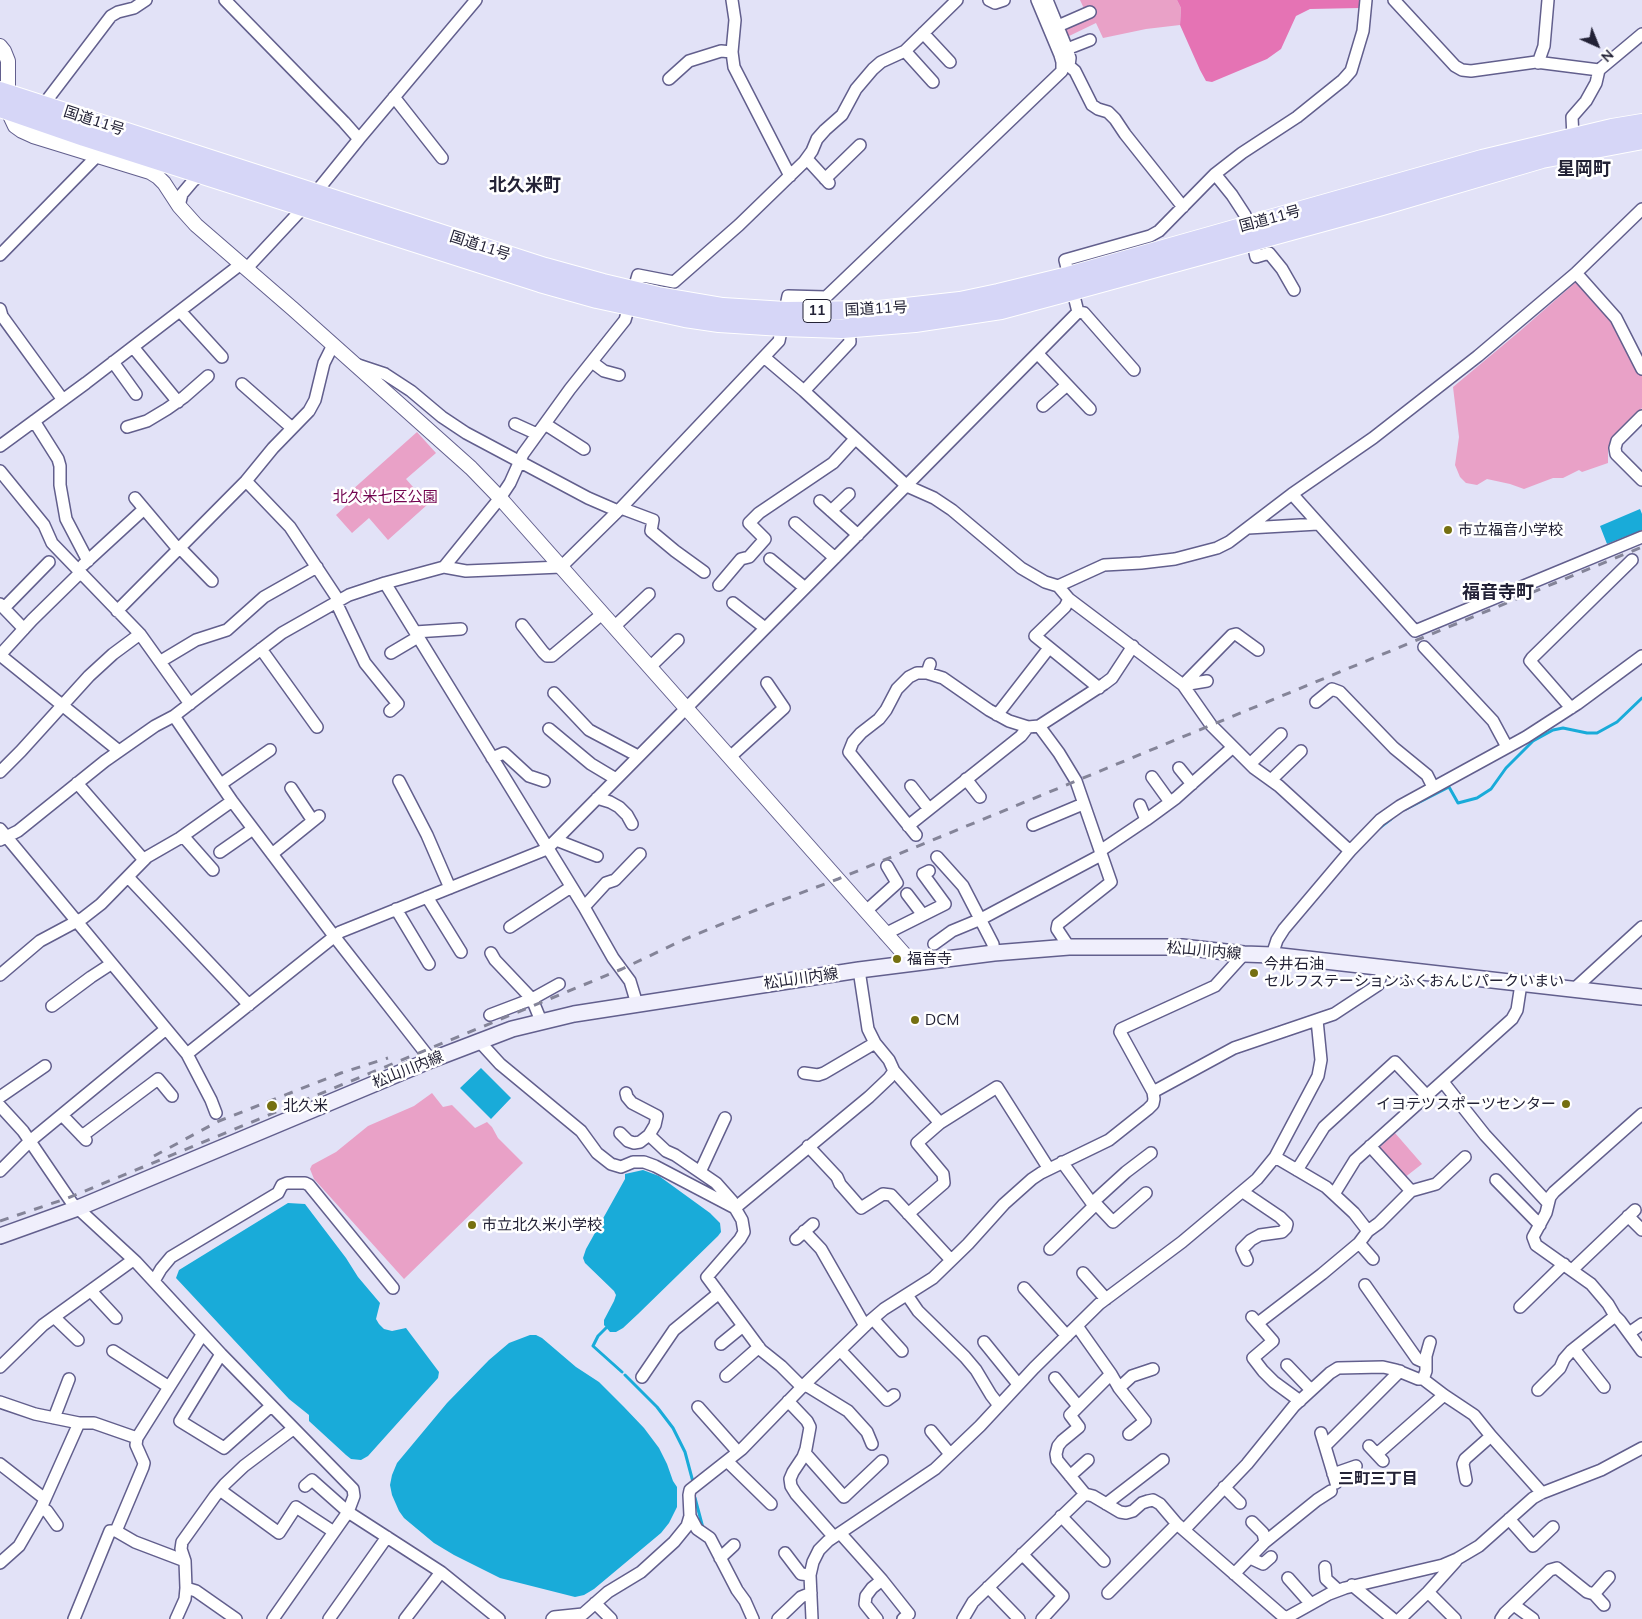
<!DOCTYPE html>
<html>
<head>
<meta charset="utf-8">
<style>
  body { margin:0 }
  #map { position:relative; width:1642px; height:1619px; overflow:hidden; background:#e2e2f7; font-family:Mulish,sans-serif }
  canvas { display:block }
  .north { position:absolute; left:1572px; top:20px; width:50px; height:50px; -webkit-text-stroke:4px #fff; paint-order:stroke; rotate:136deg; font-size:14px; font-weight:700; line-height:20px; text-align:center; color:#232236 }
  .north::after { content:''; display:block; margin:auto; width:18px; height:22px; background:#232236; clip-path:polygon(50% 0,100% 100%,50% 72%,0 100%) }
</style>
</head>
<body>
<div id="map">
<canvas width="1642" height="1619"></canvas>
<div class="north">N</div>
</div>
<script>
const c = document.querySelector('canvas').getContext('2d');
c.lineJoin = 'round';
function fillPath(path, color) {
  c.fillStyle = color;
  c.fill(path, 'evenodd');
}
function shape(rows) {
  const path = new Path2D();
  for (const r of rows) {
    path.moveTo(r[0], r[1]);
    for (let i = 2; i < r.length; i += 2) path.lineTo(r[i], r[i + 1]);
  }
  return path;
}
function strokePath(path, color, width, dash) {
  c.strokeStyle = color;
  c.lineWidth = width;
  c.lineCap = dash ? 'butt' : 'round';
  c.setLineDash(dash || []);
  c.stroke(path);
}
function write(font, color, halo, rows, align = 'center') {
  c.font = font + ' Mulish,"Noto Sans JP",sans-serif';
  c.lineWidth = 5;
  c.setLineDash([]);
  c.textBaseline = 'middle';
  c.strokeStyle = halo;
  c.fillStyle = color;
  for (const [text, x, y, turn = 0] of rows) {
    c.save();
    c.translate(x, y);
    c.rotate((+turn || 0) * Math.PI / 180);
    c.textAlign = isNaN(turn) ? turn : align;
    if (halo) c.strokeText(text, 0, 0);
    c.fillText(text, 0, 0);
    c.restore();
  }
}
const green = shape([
  [1080,0,1177,0,1181,8,1180,25,1146,29,1103,38,1096,23,1065,38,1060,27,1087,15],
  [1576,282,1612,322,1624,341,1642,376,1642,408,1611,441,1608,448,1608,463,1582,472,1579,470,1563,478,1553,478,1524,489,1510,484,1487,479,1477,485,1466,483,1460,477,1455,465,1459,437,1453,387,1520,331],
  [417,432,436,453,406,479,428,504,388,540,369,518,352,533,336,515,347,505,342,499],
  [432,1093,443,1107,452,1105,475,1128,487,1122,492,1127,498,1138,523,1163,404,1279,314,1179,310,1169,312,1165,336,1152,368,1126,414,1106],
  [1395,1133,1422,1164,1404,1178,1378,1149]
]);
const forest = shape([
  [1177,0,1361,0,1360,8,1310,9,1296,16,1281,49,1267,59,1212,82,1206,81,1200,70,1180,25,1181,8]
]);
const water = shape([
  [1640,509,1642,514,1642,530,1607,544,1600,526],
  [481,1068,511,1098,491,1119,460,1088],
  [643,1170,659,1176,710,1213,720,1223,721,1232,718,1236,638,1314,623,1328,616,1332,610,1332,604,1325,604,1320,614,1301,616,1295,614,1291,585,1263,583,1258,586,1249,625,1179,625,1174],
  [288,1203,305,1204,346,1258,358,1277,380,1303,376,1319,379,1324,384,1329,392,1331,406,1328,439,1372,438,1378,368,1456,361,1460,351,1459,346,1455,309,1421,309,1415,289,1399,176,1278,179,1270],
  [530,1335,536,1335,542,1338,576,1367,599,1382,624,1407,644,1428,659,1448,667,1464,673,1481,677,1487,677,1507,669,1523,661,1533,594,1589,584,1595,575,1597,500,1578,454,1555,434,1543,404,1518,399,1511,392,1495,390,1485,392,1475,397,1463,447,1403,489,1360,509,1343]
]);
const stream = shape([
  [1406,809,1449,787,1458,803,1477,798,1491,789,1506,768,1533,741,1553,730,1563,728,1587,733,1597,733,1617,722,1642,698],
  [1378,829,1391,819],
  [606,1328,598,1336,593,1346,622,1372],
  [625,1375,657,1407,673,1428,685,1452,693,1482],
  [695,1498,703,1528]
]);
const minor = shape([
  [225,0,344,122,359,139,304,207,247,268],
  [732,0,735,20,732,52,734,67,790,176],
  [989,0,995,3,1004,0],
  [1047,0,1067,49,1070,58,1069,66],
  [1394,0,1455,66,1462,70,1471,71,1536,62,1599,70,1642,34],
  [1058,26,1090,12],
  [923,33,950,62],
  [1067,49,1090,40],
  [905,51,933,82],
  [1062,62,1069,66,1075,71,1092,105,1098,109,1108,112,1115,119,1125,134,1183,207],
  [1538,63,1544,46,1548,0],
  [669,79,689,61,721,51,732,52],
  [394,97,442,158],
  [44,104,111,16,118,12,134,8,146,0],
  [1573,138,1572,117,1586,101,1596,83,1599,70],
  [359,139,476,0],
  [807,159,829,183],
  [1215,174,1232,195,1245,215,1249,225,1256,257,1269,253,1282,269,1294,290],
  [825,179,860,145],
  [179,206,182,194,193,181,202,174],
  [0,255,97,156],
  [1576,273,1616,318,1642,369],
  [0,309,2,316,63,400],
  [180,311,222,357],
  [1078,312,1084,313,1134,370],
  [133,347,178,402],
  [1038,354,1090,409],
  [764,357,804,391,907,486,934,498,952,510,1021,568,1045,582,1058,586,1069,599,1183,685,1211,725,1254,768,1279,786,1350,851],
  [113,362,136,394],
  [592,362,604,371,619,375],
  [358,365,385,374,411,391,442,417,466,433,588,498,618,511],
  [242,384,292,428],
  [804,391,850,342,849,328],
  [1043,406,1067,385],
  [1642,416,1617,441,1615,448,1616,454,1642,480],
  [34,421,58,459,60,466,60,485,66,519,88,561],
  [515,424,537,434],
  [545,424,584,449],
  [127,427,147,421,167,409,184,397,208,376],
  [0,446,86,383,241,264],
  [0,471,44,525,52,543,140,634,190,704],
  [246,481,290,527,339,601],
  [1292,494,1415,631,1642,537],
  [135,498,178,549],
  [820,501,858,535],
  [621,508,653,520,651,531,675,551,704,572],
  [831,511,849,494],
  [795,523,835,558],
  [1248,528,1318,524],
  [179,547,212,581],
  [770,559,805,588],
  [83,565,144,509],
  [444,567,500,498,510,483,523,454,570,389,625,320,638,275,674,282,739,225,804,162,812,151,817,139,825,130,842,115,856,89,873,69,881,62,905,51,957,0],
  [385,583,584,907,613,958,630,981,637,1004],
  [719,585,741,559,749,557,765,539,749,523,759,513,833,463,855,439],
  [1058,586,1104,565,1141,563,1175,559,1217,548,1229,542,1292,494,1373,438,1478,356,1576,273,1642,209],
  [1069,599,1065,607,1035,636,1099,688],
  [336,602,365,663,398,704,390,711],
  [733,603,765,628],
  [0,604,24,629],
  [4,608,49,562],
  [117,611,246,481,273,448,309,411,315,400,324,363,333,345],
  [522,625,543,652,547,656,552,656,602,614],
  [614,627,649,594],
  [415,632,461,629],
  [1424,647,1493,721,1507,747],
  [261,649,317,727],
  [391,653,418,637],
  [0,655,119,751],
  [0,655,32,620,81,572],
  [161,661,196,640,227,630,264,597,317,567],
  [930,664,927,673,943,678,989,710,1009,721,1028,727,1039,726,1059,753,1076,781,1111,882,1058,924,1057,929,1069,947],
  [650,667,678,640],
  [1207,681,1183,685,1232,635,1236,634,1258,650],
  [554,693,589,730,638,756],
  [1316,702,1332,689,1340,692,1394,748,1427,775,1433,787],
  [1571,708,1530,661,1532,658,1632,560],
  [997,715,1049,648],
  [174,716,232,801,334,936,431,1060],
  [1039,726,1104,684,1112,678,1133,646],
  [549,729,591,764,616,779],
  [730,757,784,708,767,683],
  [492,758,504,753,529,776,544,781],
  [1250,764,1281,734],
  [1179,768,1192,784],
  [0,772,21,751,89,676,113,654,140,634],
  [1152,777,1170,802],
  [966,779,980,797],
  [1271,780,1301,751],
  [399,781,427,835,450,888],
  [77,783,144,860],
  [221,784,270,750],
  [911,786,929,809],
  [291,788,313,821],
  [597,798,610,802,619,807,627,815,632,824],
  [1140,805,1146,820],
  [1033,825,1083,804],
  [908,826,1021,736,1028,727],
  [0,829,187,1054,211,1100,216,1113],
  [916,835,849,752,853,742,861,733,879,719,886,710,897,689,909,677,917,673,927,673],
  [183,836,213,870],
  [0,840,18,831,105,761,155,726,174,716,282,633,349,595,385,583,444,567,466,571,561,567,621,508,779,341,788,296,826,297,1062,71,1062,62,1060,55,1037,0],
  [556,840,597,856],
  [1100,851,1146,820,1176,798,1233,747],
  [220,852,253,829],
  [272,854,319,816],
  [937,857,963,886,993,944,994,953],
  [128,877,249,1005],
  [907,894,923,915],
  [427,897,461,952],
  [584,907,606,883,615,880,640,854],
  [396,909,429,964],
  [866,911,897,883,887,866],
  [510,927,571,887],
  [885,934,945,904,923,874,929,871],
  [934,944,952,931,981,919,1101,855],
  [491,953,495,960,532,999,541,1021],
  [1272,955,1277,940,1284,929,1350,851,1380,820,1400,806,1526,737,1577,704,1642,656],
  [859,970,868,1029,875,1043,889,1060,894,1071,940,1123],
  [0,975,40,941,83,918,101,904,147,857,180,838,232,801],
  [1573,990,1642,927],
  [52,1006,91,977,111,964],
  [490,1015,532,999,559,984],
  [479,1041,500,1064,581,1131,597,1153,611,1164,621,1167,633,1162,644,1162,655,1166,735,1208,742,1220,744,1232,740,1239,707,1277,761,1350,781,1366,798,1383,809,1387,848,1411,867,1432,872,1444],
  [187,1054,340,932,547,849,1078,312,1065,260,1150,236,1159,231,1215,174,1242,153,1297,117,1343,80,1351,71,1363,31,1366,0],
  [804,1073,818,1075,824,1073,875,1043],
  [1443,1082,1485,1135,1548,1203],
  [1153,1092,1234,1048,1334,1014,1378,985,1383,969],
  [0,1097,45,1066],
  [0,1106,23,1131,72,1203,136,1262,221,1354,353,1489,354,1496,348,1512,441,1572,499,1619],
  [1642,1114,1554,1192,1550,1197,1546,1213,1533,1237,1536,1245,1591,1284,1608,1304,1615,1316,1620,1321,1642,1351],
  [62,1115,86,1140],
  [620,1133,628,1141,634,1143,640,1142,649,1135,655,1125,657,1116,632,1103,627,1097,626,1093],
  [649,1135,666,1151,675,1155,716,1183,732,1201,735,1208,869,1097,889,1078,894,1071],
  [82,1136,158,1079,172,1096],
  [808,1146,837,1177,840,1184,861,1208,883,1194,891,1195,951,1260],
  [1370,1146,1411,1191],
  [1275,1157,1326,1187,1354,1213,1368,1231],
  [1062,1162,1094,1206],
  [1297,1170,1324,1127,1395,1062,1427,1096],
  [0,1171,30,1141,166,1029],
  [700,1172,725,1118],
  [1496,1180,1540,1225],
  [1243,1192,1280,1217,1287,1224,1286,1228,1282,1232,1260,1235,1251,1240,1242,1249,1247,1260],
  [1334,1194,1355,1160,1512,1019,1517,1010,1521,984],
  [1092,1203,1126,1172,1151,1153],
  [908,1214,944,1183,943,1174,917,1143,940,1123,997,1087,1049,1169],
  [1628,1216,1642,1230],
  [804,1231,821,1249,865,1326],
  [796,1239,813,1224],
  [1359,1243,1373,1259],
  [1050,1249,1094,1206,1098,1206,1113,1222,1146,1193],
  [1572,1270,1635,1210],
  [1083,1273,1106,1299],
  [154,1281,161,1269,171,1257,278,1193,282,1185,287,1183,305,1183,309,1185,393,1288],
  [1365,1285,1417,1359,1426,1363],
  [1024,1288,1067,1336],
  [91,1291,116,1318],
  [907,1295,918,1311,965,1357,976,1370,991,1395,998,1404],
  [1520,1307,1564,1264],
  [54,1317,78,1340],
  [1252,1317,1273,1341,1253,1358,1263,1371,1274,1382,1300,1401],
  [873,1319,902,1351],
  [1258,1323,1322,1274,1359,1243,1368,1231,1379,1223,1411,1191,1436,1184,1465,1157],
  [1077,1326,1111,1374,1070,1415,1079,1427,1062,1441,1058,1446,1056,1454,1057,1460,1085,1494,1093,1496,1120,1512,1126,1513,1133,1511,1142,1503,1148,1501,1153,1500,1160,1504,1177,1524,1285,1618],
  [1629,1333,1642,1324],
  [984,1342,1018,1384],
  [721,1344,743,1326],
  [1574,1349,1604,1387],
  [840,1350,887,1400,894,1395],
  [113,1351,169,1387],
  [221,1354,180,1421,224,1448,271,1406],
  [1287,1365,1311,1390],
  [0,1367,43,1325,133,1260],
  [1111,1374,1119,1388,1145,1421,1129,1434],
  [726,1376,759,1347],
  [642,1377,674,1330,719,1293],
  [1055,1378,1078,1406],
  [1423,1379,1444,1395,1474,1415,1491,1436,1542,1493],
  [1119,1388,1132,1376,1153,1369],
  [1538,1390,1560,1368,1564,1359,1571,1351,1615,1316],
  [788,1401,807,1421,810,1427,806,1449,803,1457,793,1472,790,1479,791,1486,796,1494,834,1537],
  [0,1402,35,1414,79,1423,94,1423,137,1438,202,1335],
  [698,1407,738,1452],
  [54,1418,69,1379],
  [931,1431,950,1454],
  [1321,1433,1336,1483],
  [1325,1446,1400,1371],
  [1369,1446,1383,1461],
  [805,1453,844,1497,882,1461],
  [1377,1454,1444,1395],
  [727,1461,771,1504],
  [0,1464,45,1499],
  [1333,1474,1356,1466],
  [1070,1476,1088,1460],
  [1466,1480,1463,1464,1465,1459,1491,1436],
  [1224,1487,1240,1503],
  [220,1490,279,1533,296,1507,334,1532],
  [1106,1504,1163,1460],
  [41,1508,47,1511,57,1525],
  [690,1516,697,1529,710,1538,737,1590,745,1601,753,1619],
  [1061,1516,1104,1561],
  [1509,1519,1533,1546,1553,1527],
  [1252,1522,1263,1533,1265,1542],
  [1184,1530,1247,1464,1294,1406,1330,1373,1338,1368,1383,1367,1396,1370,1418,1379,1423,1379,1426,1371,1426,1356,1430,1342],
  [116,1531,143,1467,144,1463,136,1445,137,1438],
  [840,1533,882,1580,909,1614,903,1619],
  [785,1553,801,1574,810,1575],
  [1022,1554,1063,1596,1042,1619],
  [720,1558,734,1545],
  [1250,1558,1263,1564,1271,1557],
  [0,1563,19,1546,41,1508,79,1423],
  [1325,1567,1326,1579,1338,1590],
  [1234,1574,1265,1542,1317,1500,1331,1491],
  [1288,1578,1311,1604],
  [1352,1585,1393,1619],
  [988,1587,1019,1619],
  [186,1588,196,1591,236,1619],
  [1428,1592,1455,1619],
  [1108,1593,1177,1524],
  [1594,1594,1609,1577],
  [595,1603,611,1619],
  [1514,1605,1533,1619],
  [74,1619,110,1531,116,1531,135,1542,185,1561],
  [176,1619,185,1599,186,1588,185,1561,181,1549,182,1542,215,1496,225,1484,244,1466,293,1429],
  [273,1619,348,1512,312,1480,305,1486],
  [329,1619,387,1537],
  [405,1619,441,1572],
  [552,1619,554,1617,583,1614,608,1592,641,1572,674,1542,687,1526,690,1516,689,1495,690,1490,742,1449,804,1385,870,1321,884,1309,933,1278,968,1244,1004,1204,1032,1179,1041,1173,1109,1140,1148,1109,1153,1104,1154,1099,1153,1092,1120,1032,1121,1029,1215,986,1244,954],
  [778,1619,801,1597,811,1593],
  [812,1619,810,1575,813,1562,819,1550,828,1541,935,1469,980,1426,1034,1368,1099,1304,1182,1242,1257,1179,1275,1157,1318,1076,1321,1060,1317,1020],
  [877,1619,865,1604,866,1596,872,1588,882,1580],
  [963,1619,973,1602,1085,1494],
  [1284,1619,1329,1594,1345,1588,1443,1565,1457,1559,1479,1546,1533,1498,1542,1493,1601,1470,1642,1448],
  [1400,1619,1428,1592,1456,1561],
  [1501,1619,1505,1613,1550,1570,1557,1568,1587,1592,1594,1594,1604,1605]
]);
const tertiary = shape([
  [0,46,4,51,8,61,8,111,15,126,22,131,33,136,150,172,158,177,164,183,179,206,196,225,293,309,471,468,500,498,912,963]
]);
const secondary = shape([
  [0,1236,78,1208,431,1060,512,1029,574,1014,859,970,994,953,1069,947,1182,947,1244,954,1272,955,1642,997]
]);
const trunk = shape([
  [0,91,545,267,603,283,658,296,723,307,785,311,879,310,960,301,998,293,1068,276,1482,159,1612,128,1642,123],
  [0,108,84,137,540,283,597,299,685,318,719,323,782,327,842,329,915,323,1001,310,1072,291,1382,206,1542,159,1642,140]
]);
const rail = shape([
  [154,1156,219,1121,341,1073,388,1058],
  [0,1221,68,1198,143,1167,622,969,685,939,756,910,838,879,1076,781,1642,547]
]);
const markers = [
  [1448,530,5,"#757011"],
  [897,959,5,"#757011"],
  [1254,973,5,"#757011"],
  [915,1020,5,"#757011"],
  [1566,1104,5,"#757011"],
  [272,1106,6,"#757011"],
  [472,1225,5,"#757011"]
];
const shields = [
  [817,311,28]
];
const shieldNames = [
  ["11",817,311]
];
const streetNames = [
  ["国道11号",94,121,18],
  ["国道11号",1270,219,-15],
  ["国道11号",480,246,18],
  ["国道11号",876,309,-3],
  ["松山川内線",1204,951,5],
  ["松山川内線",801,979,-8],
  ["松山川内線",408,1070,-22]
];
const parkNames = [
  ["北久米七区公園",385,497]
];
const poiNames = [
  ["市立福音小学校",1458,530],
  ["福音寺",907,959],
  ["今井石油",1264,964],
  ["セルフステーションふくおんじパークいまい",1264,981],
  ["DCM",925,1020],
  ["イヨテツスポーツセンター",1556,1104,"right"],
  ["北久米",283,1106],
  ["市立北久米小学校",482,1225]
];
const neighbourhoodNames = [
  ["三町三丁目",1378,1479]
];
const quarterNames = [
  ["星岡町",1584,170],
  ["北久米町",525,186],
  ["福音寺町",1498,593]
];
fillPath(green, '#e9a1c7');
fillPath(forest, '#e573b4');
fillPath(water, '#19abd9');
strokePath(stream, '#19abd9', 3);
strokePath(minor, '#625f8d', 14);
strokePath(tertiary, '#625f8d', 16);
strokePath(secondary, '#625f8d', 18);
strokePath(trunk, '#fff', 20);
strokePath(minor, '#fff', 11);
strokePath(tertiary, '#fff', 14);
strokePath(secondary, '#f0effc', 15);
strokePath(trunk, '#d6d6f7', 18);
strokePath(rail, '#848498', 3, [9, 9]);
for (const [x, y, r, color] of markers) {
  const dot = new Path2D();
  dot.arc(x, y, r, 0, 2 * Math.PI);
  c.fillStyle = color;
  c.fill(dot);
  strokePath(dot, '#fff', 2);
}
for (const [x, y, w] of shields) {
  const box = new Path2D();
  box.roundRect(x - w / 2, y - 11.5, w, 23, 4);
  c.fillStyle = '#fff';
  c.fill(box);
  strokePath(box, '#232236', 1);
}
write('bold 14px', '#232236', null, shieldNames);
write('15px', '#232236', '#fff', streetNames);
write('15px', '#72044f', '#fff', parkNames);
write('15px', '#232236', '#fff', poiNames, 'left');
write('bold 16px', '#232236', '#fff', neighbourhoodNames);
write('bold 18px', '#232236', '#fff', quarterNames);
</script>
</body>
</html>
